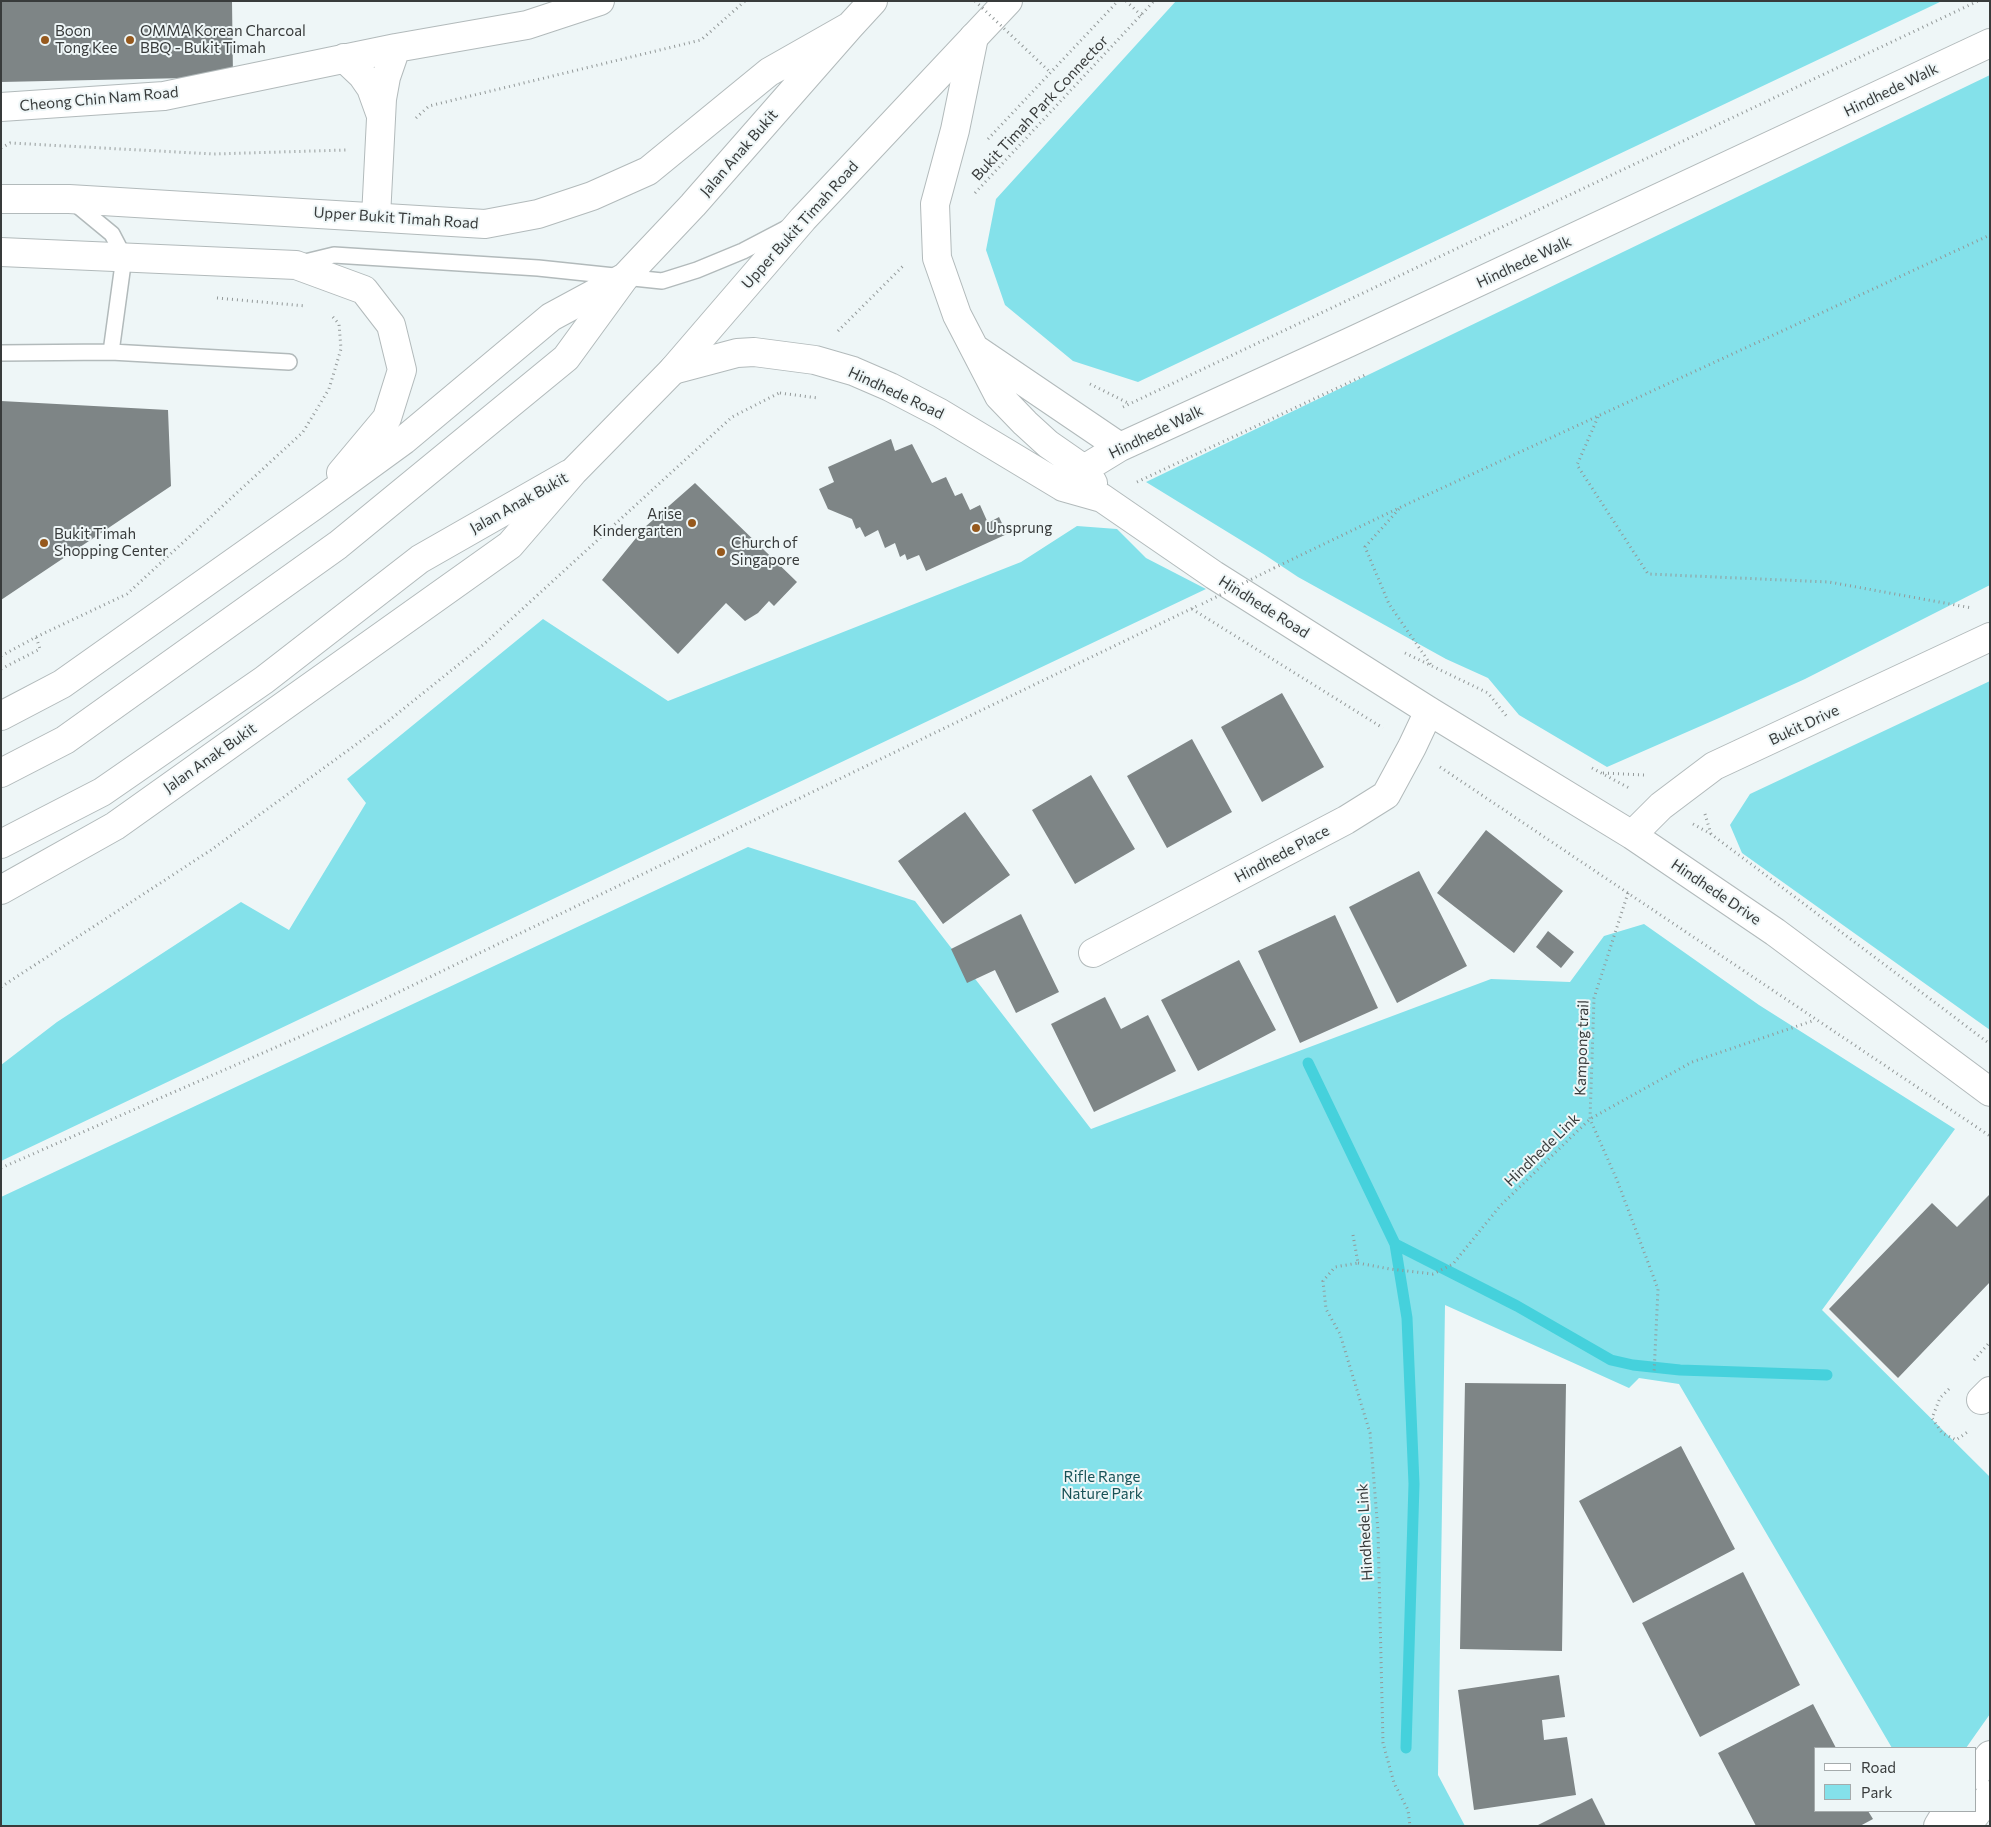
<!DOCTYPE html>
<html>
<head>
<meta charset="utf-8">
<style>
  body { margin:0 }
  #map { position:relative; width:1991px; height:1827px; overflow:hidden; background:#eef6f7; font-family:Commissioner,sans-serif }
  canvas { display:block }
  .frame { position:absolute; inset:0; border:2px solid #383b3b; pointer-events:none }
  .legend { position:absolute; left:1814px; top:1747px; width:162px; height:65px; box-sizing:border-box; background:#eef6f7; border:1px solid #a5abac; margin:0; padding:6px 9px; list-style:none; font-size:15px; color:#383b3b }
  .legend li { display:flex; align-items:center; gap:10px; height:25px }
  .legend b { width:25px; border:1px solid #a5abac }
</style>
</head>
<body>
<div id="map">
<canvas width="1991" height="1827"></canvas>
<div class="frame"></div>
<ul class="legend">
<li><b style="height:6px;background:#fff"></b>Road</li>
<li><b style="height:14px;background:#84e1ea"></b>Park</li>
</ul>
</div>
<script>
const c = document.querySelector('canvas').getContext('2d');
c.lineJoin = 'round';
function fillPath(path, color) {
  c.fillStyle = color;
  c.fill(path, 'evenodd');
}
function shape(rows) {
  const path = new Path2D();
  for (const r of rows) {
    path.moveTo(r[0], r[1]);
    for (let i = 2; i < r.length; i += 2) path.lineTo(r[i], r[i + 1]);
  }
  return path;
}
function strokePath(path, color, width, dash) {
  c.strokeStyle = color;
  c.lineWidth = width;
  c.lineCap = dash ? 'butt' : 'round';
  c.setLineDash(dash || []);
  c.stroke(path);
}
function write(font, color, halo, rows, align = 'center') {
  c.font = font + ' Commissioner,sans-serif';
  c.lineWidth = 4;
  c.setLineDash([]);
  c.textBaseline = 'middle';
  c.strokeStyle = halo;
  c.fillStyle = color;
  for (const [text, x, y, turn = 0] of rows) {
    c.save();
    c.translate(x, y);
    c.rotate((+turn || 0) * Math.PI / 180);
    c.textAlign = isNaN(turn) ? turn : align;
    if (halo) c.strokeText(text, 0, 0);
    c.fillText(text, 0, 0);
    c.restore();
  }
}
const green = shape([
  [1176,1,1942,1,1138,382,1073,361,1005,305,986,250,996,199],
  [1990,75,1990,585,1805,679,1719,718,1607,767,1519,715,1488,678,1446,659,1298,577,1265,555,1146,482],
  [1077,526,1117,529,1146,558,1206,589,1,1161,1,1065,57,1022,241,902,289,930,366,803,347,779,543,619,668,701,1021,562],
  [1990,681,1990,1030,1742,853,1730,825,1750,794],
  [748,847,915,901,1091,1129,1491,979,1570,982,1604,936,1644,924,1759,1005,1955,1129,1822,1310,1990,1477,1990,1714,1966,1748,1892,1748,1679,1384,1639,1378,1629,1388,1445,1305,1438,1775,1465,1826,1,1826,1,1197]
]);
const stream = shape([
  [1308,1063,1395,1244,1407,1318,1414,1484,1406,1748],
  [1395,1244,1517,1306,1611,1360,1633,1365,1680,1370,1827,1375]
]);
const building = shape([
  [1,1,232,1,233,77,1,82],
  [1,401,168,410,171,486,1,600],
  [891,439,895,451,912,444,932,483,946,477,955,496,962,493,970,510,980,505,988,523,999,517,1007,534,926,571,919,555,907,560,905,554,900,557,895,543,885,548,878,530,865,537,860,527,856,529,852,519,828,509,819,489,834,482,828,467],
  [695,483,797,582,774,606,769,601,758,613,745,621,726,603,678,654,602,580,645,527],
  [1282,693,1324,767,1262,802,1221,727],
  [1192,739,1232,812,1167,848,1127,776],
  [1091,775,1135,849,1075,884,1032,810],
  [965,812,1010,875,943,924,898,861],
  [1486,830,1563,891,1514,953,1437,893],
  [1419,871,1467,966,1397,1003,1349,907],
  [1021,914,1059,992,1016,1013,995,970,967,983,951,949],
  [1335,915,1378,1008,1300,1043,1258,951],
  [1548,931,1574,952,1561,968,1536,947],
  [1239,960,1276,1030,1198,1071,1161,1000],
  [1105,997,1121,1029,1148,1015,1176,1071,1094,1112,1051,1024],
  [1990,1194,1990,1282,1898,1378,1829,1309,1932,1203,1957,1227],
  [1465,1383,1566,1384,1562,1651,1460,1649],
  [1681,1446,1735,1549,1633,1603,1579,1501],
  [1743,1572,1800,1685,1700,1737,1642,1623],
  [1559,1675,1565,1717,1542,1720,1544,1740,1567,1737,1576,1795,1474,1810,1458,1690],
  [1813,1704,1836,1748,1815,1748,1815,1811,1868,1811,1873,1819,1860,1826,1756,1826,1718,1753],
  [1592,1798,1606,1826,1536,1826]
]);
const path = shape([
  [1126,1,1142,16],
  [416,118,429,106,701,40,745,1],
  [988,139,1118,1],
  [1,148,10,143,214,154,346,150],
  [975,193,1154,1],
  [217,298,306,306],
  [838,331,904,265],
  [1090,384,1128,403],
  [780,393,818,398],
  [1123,407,1978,1],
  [1598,417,1577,465,1648,574,1829,582,1972,608],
  [1137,482,1365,375],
  [1399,509,1365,547,1389,604,1431,665],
  [1274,568,1401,507,1990,235],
  [1192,609,1383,728],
  [1405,653,1488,693,1508,718],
  [1,656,36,637,127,594,303,432,329,389,341,349,339,324,331,315],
  [1,669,40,649,36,637],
  [1440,767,1990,1136],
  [1592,768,1631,789],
  [1603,773,1645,775],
  [1705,814,1711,834],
  [1693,824,1711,834,1990,1044],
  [1628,893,1594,998,1590,1119,1617,1180,1658,1289,1654,1374],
  [1,987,211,850,387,722,483,645,732,417,781,392],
  [1,1168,372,1005,1199,605],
  [1353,1235,1358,1263,1335,1267,1323,1281,1326,1309,1340,1334,1370,1433,1378,1531,1383,1743,1394,1783,1408,1810,1410,1826],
  [1358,1263,1390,1269,1433,1274,1453,1264,1500,1206,1590,1119,1692,1062,1815,1020],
  [1974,1360,1990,1342],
  [1949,1389,1940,1398,1932,1418,1942,1433,1956,1440,1969,1431]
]);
const lane = shape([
  [72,201,112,234,124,257,111,352],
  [301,263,334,255,538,268,662,281,697,270,743,251,787,228],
  [1,353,111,352,289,362]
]);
const street = shape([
  [974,37,955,130,935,204,937,258,957,315,999,396,1025,423,1048,444,1084,469,1093,483],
  [344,58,362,75,371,88,380,113],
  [1,107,164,96,396,48,527,25,600,1],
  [376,217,382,99,386,77,396,48],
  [977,350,1120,447],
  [673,370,737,353,754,352,815,360,853,371,890,387,940,413,1063,487,1102,498,1214,575,1429,711,1632,835,1775,932,1990,1092],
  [1063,487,1084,469,1120,447,1350,342,1990,43],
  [1632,835,1661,806,1714,766,1990,637],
  [1093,953,1346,820,1386,795,1412,747,1429,711],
  [1981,1400,1990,1391],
  [1975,1775,1990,1755],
  [1938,1826,1947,1811],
  [1967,1826,1990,1795]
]);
const primary = shape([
  [1,773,65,740,338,545,566,358,625,277],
  [1,844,102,792,264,680,420,559,569,474]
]);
const highway = shape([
  [1,199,69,199,485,224,538,214,592,196,648,171,769,72,850,26,873,1],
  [1,252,296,265,364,290,391,325,402,370,387,418,341,473],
  [1,716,62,684,312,507,404,440,551,317,625,277,693,205,850,26],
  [1,890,115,826,510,545,573,472,673,370,803,219,1008,1]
]);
const pathBridge = shape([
  [975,1,1051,73],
  [1202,604,1274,568]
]);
const markers = [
  [45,40,5,"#96591d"],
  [130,40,5,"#96591d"],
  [692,523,5,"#96591d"],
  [976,528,5,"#96591d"],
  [44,543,5,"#96591d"],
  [721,552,5,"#96591d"]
];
const poiNames = [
  ["Boon",55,31],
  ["Tong Kee",55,48],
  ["OMMA Korean Charcoal",140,31],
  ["BBQ - Bukit Timah",140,48],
  ["Arise",682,514,"right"],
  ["Kindergarten",682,531,"right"],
  ["Unsprung",986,528],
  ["Bukit Timah",54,534],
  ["Shopping Center",54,551],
  ["Church of",731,543],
  ["Singapore",731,560]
];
const streetNames = [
  ["Hindhede Walk",1891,90,-26],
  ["Cheong Chin Nam Road",99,99,-5],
  ["Bukit Timah Park Connector",1040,108,-47],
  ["Jalan Anak Bukit",739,153,-49],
  ["Upper Bukit Timah Road",396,218,4],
  ["Upper Bukit Timah Road",800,225,-48],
  ["Hindhede Walk",1524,262,-25],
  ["Hindhede Road",896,393,25],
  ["Hindhede Walk",1156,432,-26],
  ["Jalan Anak Bukit",519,503,-29],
  ["Hindhede Road",1264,607,32],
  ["Bukit Drive",1804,725,-25],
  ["Jalan Anak Bukit",210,758,-35],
  ["Hindhede Place",1282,854,-28],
  ["Hindhede Drive",1716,892,34],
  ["Kampong trail",1582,1048,-88],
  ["Hindhede Link",1542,1150,-44],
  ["Hindhede Link",1365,1532,-93]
];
const parkNames = [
  ["Rifle Range",1102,1477],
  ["Nature Park",1102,1494]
];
fillPath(green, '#84e1ea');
strokePath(stream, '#45d1dc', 11);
fillPath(building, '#7e8586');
strokePath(lane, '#b2babb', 18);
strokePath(street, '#b2babb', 30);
strokePath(primary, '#b2babb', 30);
strokePath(highway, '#b2babb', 30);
strokePath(path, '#929898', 3, [1, 4]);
strokePath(lane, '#fff', 15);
strokePath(street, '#fff', 28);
strokePath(primary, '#fff', 28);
strokePath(highway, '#fff', 28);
strokePath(pathBridge, '#929898', 3, [1, 4]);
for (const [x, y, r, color] of markers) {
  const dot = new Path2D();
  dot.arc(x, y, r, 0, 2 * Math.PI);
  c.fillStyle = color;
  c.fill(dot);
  strokePath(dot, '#eef6f7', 2);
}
write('15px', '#383b3b', '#eef6f7', poiNames, 'left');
write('15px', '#383b3b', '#eef6f7', streetNames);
write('15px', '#165156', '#eef6f7', parkNames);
</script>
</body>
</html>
